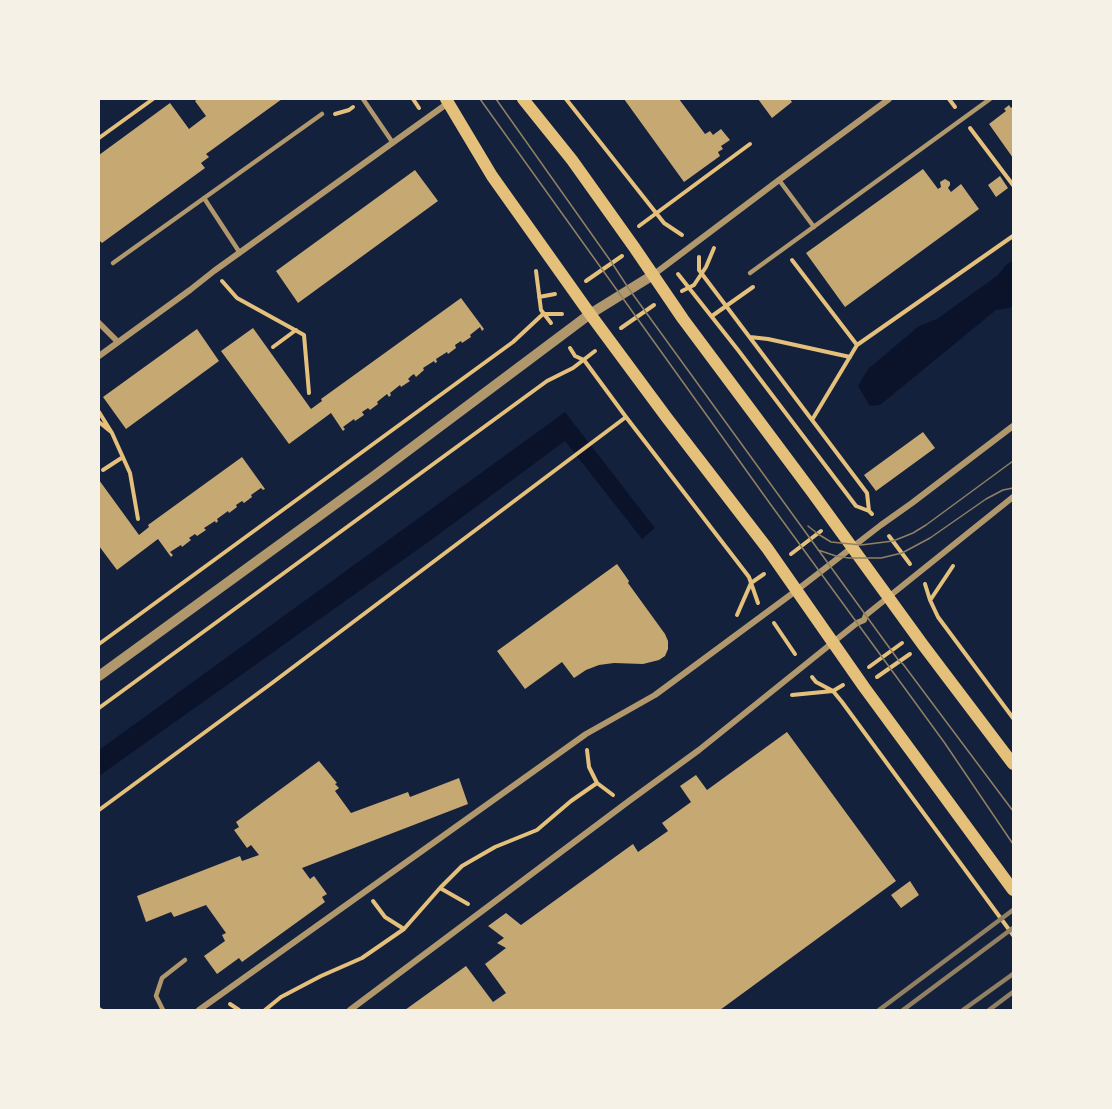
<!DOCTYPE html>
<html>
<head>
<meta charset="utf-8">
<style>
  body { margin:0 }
  #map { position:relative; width:1112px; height:1109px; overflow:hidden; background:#14213d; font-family:Jost,sans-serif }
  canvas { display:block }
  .frame { position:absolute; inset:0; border:100px solid #f6f1e7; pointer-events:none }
</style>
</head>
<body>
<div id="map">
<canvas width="1112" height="1109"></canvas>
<div class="frame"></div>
</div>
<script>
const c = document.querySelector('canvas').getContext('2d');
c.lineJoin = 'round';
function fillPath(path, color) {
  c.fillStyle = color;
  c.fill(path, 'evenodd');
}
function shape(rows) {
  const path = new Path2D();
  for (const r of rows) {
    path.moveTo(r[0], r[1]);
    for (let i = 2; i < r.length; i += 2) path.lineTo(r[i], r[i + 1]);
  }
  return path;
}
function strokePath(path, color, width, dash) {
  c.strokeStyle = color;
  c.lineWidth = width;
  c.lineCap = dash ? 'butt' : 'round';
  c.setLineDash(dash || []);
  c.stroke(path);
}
const water = shape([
  [1013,260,1013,304,1010,308,996,310,880,405,870,406,858,386,868,369,919,326,937,319,998,275,1006,265],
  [565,412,655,528,642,539,565,441,431,540,99,776,99,750]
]);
const building = shape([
  [198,99,282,99,206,154,209,157,201,163,205,168,102,243,99,240,99,155,170,103,189,129,206,116,195,101],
  [624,99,679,99,705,134,710,131,713,135,721,129,730,140,721,146,723,149,718,152,720,156,684,182],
  [758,99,790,99,792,102,772,118],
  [1009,105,1011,108,1013,106,1013,158,989,124,1006,111,1004,109],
  [923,169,938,189,941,187,940,182,945,179,950,182,950,185,948,188,951,192,961,184,979,209,845,307,806,253],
  [415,170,438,201,298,303,276,271],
  [1000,176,1008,188,996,197,988,185],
  [461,298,484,329,482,331,480,327,470,335,471,337,462,343,461,341,455,345,456,348,448,354,447,352,436,359,437,362,435,363,434,361,423,368,424,370,416,377,414,374,411,376,408,379,410,381,401,387,400,385,390,393,391,395,389,397,387,394,377,402,378,404,370,410,368,408,362,412,364,415,355,421,354,419,343,427,345,429,343,431,331,413,289,444,221,351,253,328,311,409,322,401,321,399],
  [197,329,219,361,126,429,103,397],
  [923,432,935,448,876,491,864,475],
  [242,457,265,489,263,490,261,488,251,495,252,497,244,503,242,501,236,505,237,507,229,513,228,511,217,519,218,521,216,523,215,521,204,528,206,530,197,536,195,534,189,538,191,540,182,547,181,545,170,552,173,555,171,557,158,539,117,570,99,546,99,480,139,535,149,527,148,525],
  [617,564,629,581,628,583,665,634,668,641,668,649,665,656,659,660,643,664,614,663,599,665,586,670,574,678,562,662,525,689,497,651],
  [787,732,896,881,720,1010,405,1010,466,966,493,1002,506,993,485,964,506,948,497,943,504,938,488,926,506,913,521,925,633,844,638,852,668,831,662,823,691,802,680,786,696,775,707,790],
  [319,761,337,783,335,784,339,788,335,791,351,813,408,792,410,797,459,778,468,804,302,868,310,879,314,876,327,894,322,897,325,902,242,962,239,958,217,974,204,956,225,941,222,935,226,933,206,905,174,917,171,912,146,922,137,896,240,856,242,861,259,855,251,845,247,848,234,830,239,827,236,822],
  [910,881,919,895,901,908,891,895]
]);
const path = shape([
  [413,99,419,108],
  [566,99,664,223,682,235],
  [949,99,955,107],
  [335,114,349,110,353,107],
  [970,128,1013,185],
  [99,138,153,99],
  [639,226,750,144],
  [699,257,699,270,867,493,869,511],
  [792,260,857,345],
  [536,271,541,310,551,323],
  [678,274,738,350,856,506,869,511,872,514],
  [222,281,237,298,304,335,309,393],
  [586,281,622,256],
  [682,291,694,285,706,267,714,248],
  [539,297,555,294],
  [712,316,753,287],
  [621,328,654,305],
  [750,337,768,339,850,357],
  [273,347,296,330],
  [570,348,575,356,584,360,626,417,749,577,758,603],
  [99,412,112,433,130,473,138,519],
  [812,420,857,345,1013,236],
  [99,422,110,431],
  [103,470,123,457],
  [889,536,910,564],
  [791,554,821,531],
  [925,584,930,600,938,617,1013,718],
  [931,599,953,566],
  [737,615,751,583,764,574],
  [774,623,795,654],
  [99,644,513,342,543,314,562,314],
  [869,667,902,643],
  [812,677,816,682,833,691,842,702,1013,935],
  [877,677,910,654],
  [792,695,833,691,843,685],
  [99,708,547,381,573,368,595,351],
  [587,750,589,767,597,783,613,795],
  [99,810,272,683,626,417],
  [440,888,468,904],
  [373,901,385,917,404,929],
  [230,1004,239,1010],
  [99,1009,101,1010],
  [265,1010,281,997,321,976,362,958,404,929,440,888,462,866,495,847,537,830,571,801,597,783]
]);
const service = shape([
  [363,99,393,143],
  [779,180,814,227],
  [204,198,240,253],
  [113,263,322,114],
  [750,273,990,99],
  [163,1010,156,996,162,978,185,960]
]);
const minor = shape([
  [653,275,779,180,889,99],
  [99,323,118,342],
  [99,356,190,290,214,271,448,103],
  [199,1010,586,734,655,695,797,590,881,525,912,503,1013,426],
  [350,1010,629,801,699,750,857,623,864,620,866,615,1013,497]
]);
const tertiary = shape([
  [99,676,374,476,590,314,653,275]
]);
const secondary = shape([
  [446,99,492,176,590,314,667,418,767,548,864,687,1013,890],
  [523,99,572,160,634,247,683,319,812,492,923,645,1013,764]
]);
const tram = shape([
  [480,99,771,505,944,742,1013,844],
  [496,99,612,263,629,289,899,661,903,664,1013,811],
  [808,526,818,534,831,542,861,545,893,541,913,533,926,525,1013,461],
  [818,550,836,556,849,558,881,558,902,553,930,538,986,499,1003,490,1013,488]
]);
const rail = shape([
  [879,1010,1013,910],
  [903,1010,1013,928],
  [963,1010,1013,974],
  [989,1010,1013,992]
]);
fillPath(water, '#0b132b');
fillPath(building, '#c6a872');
strokePath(path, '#e5c07b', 4);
strokePath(service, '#b1986c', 4.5);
strokePath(minor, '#b1986c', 6);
strokePath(tertiary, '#b1986c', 10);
strokePath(secondary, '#e5c07b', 12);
strokePath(tram, '#918062', 1.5);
strokePath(rail, '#918062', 4.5);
</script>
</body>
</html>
